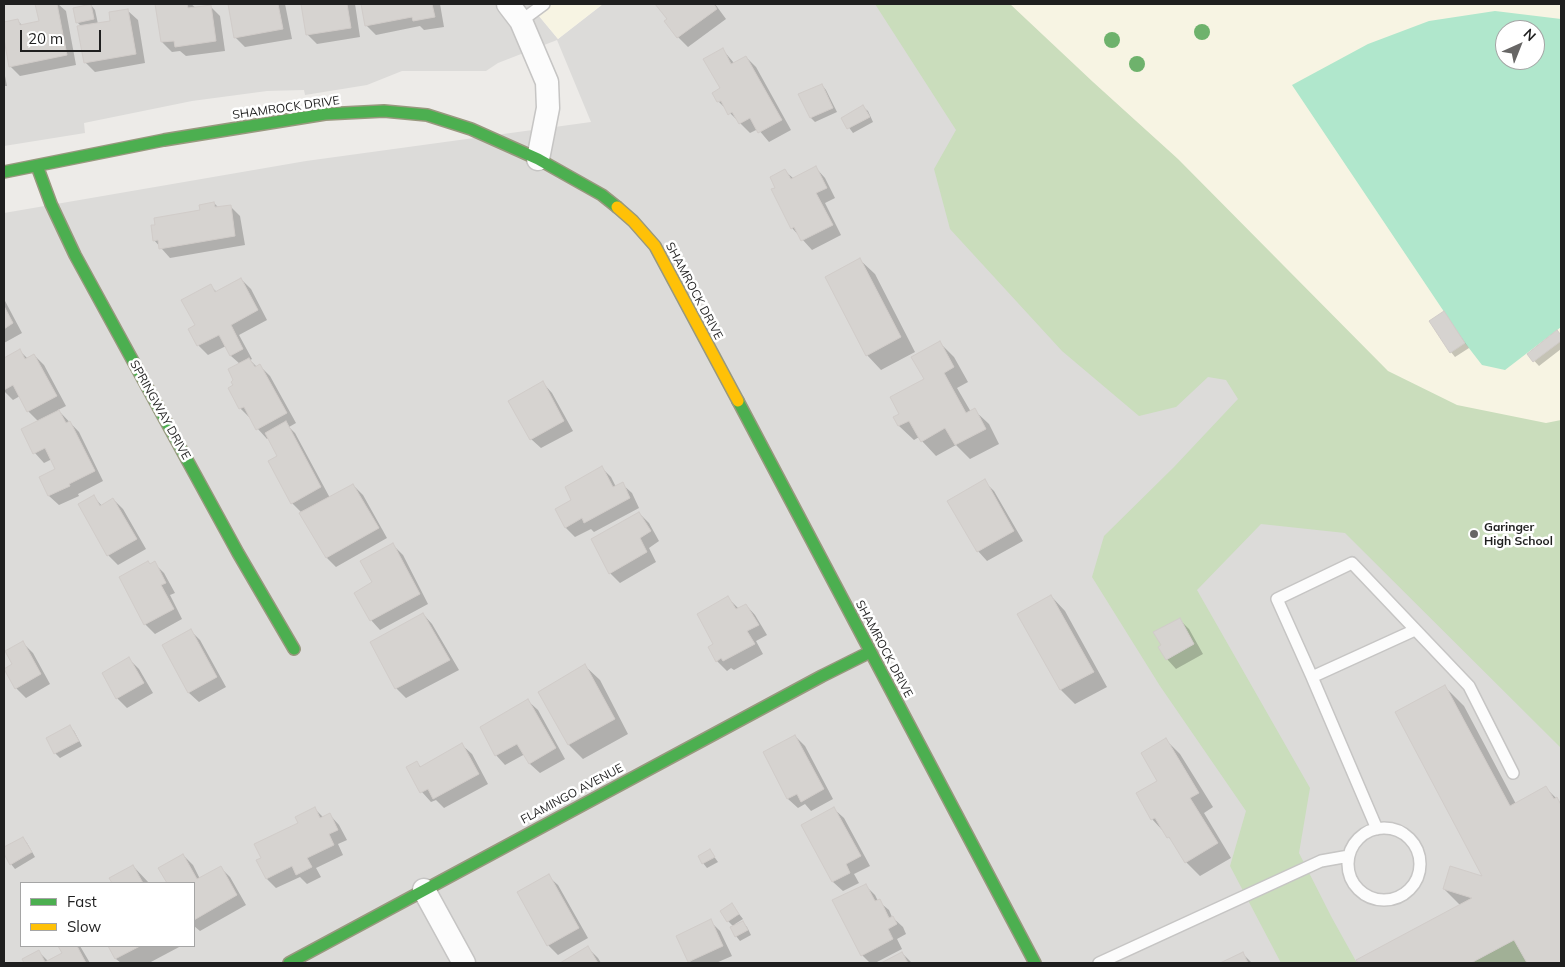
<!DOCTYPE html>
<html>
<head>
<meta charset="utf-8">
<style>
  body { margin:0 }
  #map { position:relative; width:1565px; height:967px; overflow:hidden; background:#edebe8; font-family:Mulish,sans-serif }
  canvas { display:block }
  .frame { position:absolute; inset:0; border:5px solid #1f1f1f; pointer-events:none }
  .legend { position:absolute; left:20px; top:882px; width:175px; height:65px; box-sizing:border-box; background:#fff; border:1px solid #a5a5a5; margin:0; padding:6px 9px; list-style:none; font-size:15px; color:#1f1f1f }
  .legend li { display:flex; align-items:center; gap:10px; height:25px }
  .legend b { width:25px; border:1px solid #a5a5a5 }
  .north { position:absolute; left:1495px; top:20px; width:50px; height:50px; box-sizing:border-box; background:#fff; border:1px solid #a5a5a5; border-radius:50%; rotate:44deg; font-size:14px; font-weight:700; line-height:20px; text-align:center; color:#1f1f1f }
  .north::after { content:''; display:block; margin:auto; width:18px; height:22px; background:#676665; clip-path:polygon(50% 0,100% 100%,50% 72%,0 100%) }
  .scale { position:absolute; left:20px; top:30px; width:81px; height:22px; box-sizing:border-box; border:2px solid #1f1f1f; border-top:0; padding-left:6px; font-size:15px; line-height:18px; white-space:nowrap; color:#1f1f1f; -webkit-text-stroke:4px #fff; paint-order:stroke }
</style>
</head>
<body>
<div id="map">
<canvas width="1565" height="967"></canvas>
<div class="frame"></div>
<ul class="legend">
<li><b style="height:6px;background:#4caf50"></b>Fast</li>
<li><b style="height:6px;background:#ffc107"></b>Slow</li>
</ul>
<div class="north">N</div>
<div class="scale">20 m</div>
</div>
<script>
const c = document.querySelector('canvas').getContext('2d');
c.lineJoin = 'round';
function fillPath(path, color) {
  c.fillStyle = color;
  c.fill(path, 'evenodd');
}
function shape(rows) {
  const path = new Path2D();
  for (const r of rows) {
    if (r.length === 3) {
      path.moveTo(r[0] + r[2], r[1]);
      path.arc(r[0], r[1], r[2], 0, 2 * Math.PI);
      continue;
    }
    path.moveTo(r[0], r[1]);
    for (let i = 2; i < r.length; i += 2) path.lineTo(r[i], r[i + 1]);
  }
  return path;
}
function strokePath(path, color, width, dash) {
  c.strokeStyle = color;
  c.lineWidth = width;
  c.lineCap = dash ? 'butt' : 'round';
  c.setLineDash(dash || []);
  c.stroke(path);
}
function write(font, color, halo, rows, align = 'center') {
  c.font = font + ' Mulish,sans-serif';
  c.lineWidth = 5;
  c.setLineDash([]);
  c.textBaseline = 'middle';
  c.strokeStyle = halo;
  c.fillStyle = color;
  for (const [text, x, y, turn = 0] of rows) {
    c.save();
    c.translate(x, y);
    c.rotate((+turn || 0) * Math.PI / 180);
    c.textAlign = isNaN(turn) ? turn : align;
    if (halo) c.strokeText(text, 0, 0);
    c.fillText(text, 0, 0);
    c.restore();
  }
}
const residential = shape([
  [4,4,529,4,558,39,603,4,911,4,1561,727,1561,963,4,963,4,213,306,161,591,122,557,40,498,63,486,71,402,71,367,85,305,95,304,90,267,91,192,101,84,123,85,133,4,146],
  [21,883,194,883,194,946,21,946]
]);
const education = shape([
  [529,4,603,4,558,39],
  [911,4,1561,4,1561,727],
  [1505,30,1535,30,1535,60,1505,60]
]);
const forest = shape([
  [875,4,1010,4,1093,82,1178,159,1388,371,1457,405,1546,423,1561,420,1561,748,1345,533,1261,524,1197,590,1310,788,1299,853,1332,918,1357,963,1281,963,1230,866,1246,811,1160,686,1092,577,1104,536,1174,467,1238,399,1226,380,1208,377,1176,407,1139,416,1062,351,950,229,934,169,956,130],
  [1514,940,1527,963,1471,963]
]);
const pitch = shape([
  [1495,11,1561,19,1561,327,1505,370,1482,365,1465,343,1292,85,1368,44,1429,21],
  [1505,30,1535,30,1535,60,1505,60]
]);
const shadow = shape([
  [45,4,58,4,66,11,76,65,20,76,10,66,4,32,4,23,18,21,23,26,40,22,37,5],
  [157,4,191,4,196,8,210,6,220,16,225,51,186,56,180,51,172,52,162,42],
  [229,4,285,4,292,39,245,47,235,37],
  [302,4,355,4,360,37,317,44,307,34],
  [362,4,440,4,444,27,424,30,420,26,376,35,366,25],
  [657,4,715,4,726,19,688,47,678,37,666,21,668,20],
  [91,5,95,10,98,24,112,22,128,11,138,20,145,63,95,72,85,62,82,27,77,22],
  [723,50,734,63,746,57,756,67,791,130,769,142,758,129,750,133,718,101,722,89],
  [4,71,7,86,4,86],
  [822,85,826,90,837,112,815,122,811,118,800,95],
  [863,107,868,111,873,122,853,133,842,118],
  [816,168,825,178,835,198,825,203,841,235,812,250,792,228,776,188,785,171,794,179],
  [214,203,219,208,230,206,240,216,245,245,170,258,154,240],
  [860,260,875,274,915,352,881,370,867,355],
  [241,279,251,289,267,320,239,335,252,359,250,360,257,367,260,366,270,376,296,423,289,427,295,433,330,498,353,485,363,495,387,538,336,567,327,558,302,513,292,503,279,457,269,438,267,439,258,429,251,417,250,418,240,408,234,385,240,364,231,356,226,346,208,355,198,345,196,326,210,286,217,292],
  [4,299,22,333,4,343],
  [1444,313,1469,348,1455,357,1451,352],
  [1557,332,1561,336,1561,349,1539,366,1528,354],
  [940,343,954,357,968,382,957,388,971,412,974,410,989,424,999,444,970,459,956,445,936,456,922,441,919,437,914,440,899,426,895,417,901,414,925,379],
  [20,351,28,359,34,355,44,365,66,406,58,410,79,432,103,481,78,494,79,496,59,505,49,496,40,477,57,470,52,459,44,463,35,453,39,422,28,411,20,396,13,400,4,391,4,360],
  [543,383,552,393,573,431,541,448,531,439],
  [602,468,611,477,616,487,622,484,632,493,639,508,594,532,591,529,575,537,566,528,573,500],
  [984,481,994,491,1023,541,987,561,978,551],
  [94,497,102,506,113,499,123,509,146,549,118,565,108,555],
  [639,513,649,523,659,541,649,548,656,562,620,583,610,573],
  [393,545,403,555,428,604,380,630,371,620,373,583],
  [154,563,164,573,175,593,170,595,182,619,155,634,145,624,150,565],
  [1051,596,1065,611,1107,687,1075,704,1061,690,1018,614],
  [728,598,739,609,746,605,755,615,767,635,756,641,763,654,734,670,731,668,727,671,717,661,715,644],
  [423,614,432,624,459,670,406,698,396,688,372,643],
  [1179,619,1189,629,1203,654,1176,669,1167,659,1162,646],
  [190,630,200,640,226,687,199,702,189,693,163,646],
  [23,643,33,653,50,684,26,698,16,688,14,665],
  [129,659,139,669,153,693,127,708,117,698],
  [585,666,600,680,628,734,583,759,569,745,539,692],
  [1445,687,1464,706,1516,804,1546,788,1561,803,1561,963,1528,963,1527,962,1524,963,1359,963,1358,961,1461,906,1444,889,1485,878],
  [528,701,538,710,565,759,540,773,530,764,525,754,505,765,496,755],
  [70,727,74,731,82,746,60,758,55,753,47,739],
  [795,736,805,746,833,799,811,811,805,804,798,808,788,799,764,753],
  [1166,740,1180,754,1213,807,1204,813,1231,858,1200,876,1186,862,1175,844,1152,819],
  [462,745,472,754,488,784,444,808,436,800,431,802,422,792,408,768,417,763,421,767],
  [315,809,324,818,330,815,339,825,347,840,338,844,343,855,316,868,321,877,307,884,300,877,276,888,267,879,263,858],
  [834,809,844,818,870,866,854,874,859,883,843,891,833,882,803,826],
  [23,838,27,843,35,857,15,869,11,864,4,852,4,849],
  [710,851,718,862,707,868,703,863],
  [183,855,193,865,200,879,221,868,230,877,246,905,200,931,194,926,194,883,168,883,160,868],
  [133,866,149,883,113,883,110,878],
  [548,876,558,885,588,938,558,955,548,945],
  [865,885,875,895,878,901,889,910,892,917,903,927,906,934,897,939,902,949,875,963,870,963,862,955],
  [732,905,743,919,735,924,735,926,743,922,747,927,751,935,740,941,736,936,734,927,728,921],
  [710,921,720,931,732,956,716,963,691,963,678,936],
  [59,946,80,946,90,963,26,963,24,959,38,951,48,961,63,953],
  [109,946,181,946,149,963,121,963,116,959],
  [588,948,598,958,601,963,562,963],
  [902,953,912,963,884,963],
  [1242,953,1252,963,1222,963]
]);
const building = shape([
  [35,4,57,4,67,55,9,67,4,39,4,22,18,19,20,25,39,21,35,4],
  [91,4,94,19,76,23,73,8,91,4],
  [155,4,187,4,188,8,211,5,216,41,175,47,174,41,161,42,155,4],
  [228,4,278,4,283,29,234,38,228,4],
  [301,4,347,4,351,28,306,35,301,4],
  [361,4,432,4,435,17,413,21,412,17,365,26,361,4],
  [655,4,714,4,717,9,677,38,664,21,667,19,655,4],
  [128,9,136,54,84,63,77,26,110,21,109,12,128,9],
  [723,48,731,64,746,56,782,120,758,133,750,118,739,124,732,112,728,115,721,101,717,102,712,93,720,88,703,59,723,48],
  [822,84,833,108,810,118,798,94,822,84],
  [863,105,870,117,847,129,841,118,863,105],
  [816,166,827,188,816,193,833,225,801,241,794,227,791,229,771,189,775,188,770,177,785,169,791,179,816,166],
  [214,202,215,207,231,205,235,236,159,249,158,240,153,241,151,225,155,225,154,218,200,210,199,205,214,202],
  [860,258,901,337,866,356,825,277,860,258],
  [241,278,258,310,231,325,243,349,230,356,219,335,197,346,188,329,195,325,181,300,211,284,215,292,241,278],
  [4,306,13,323,4,329,4,306],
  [1444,311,1465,343,1450,353,1429,321,1444,311],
  [1557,330,1561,335,1561,341,1533,362,1527,354,1557,330],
  [940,341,954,367,944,373,966,413,975,408,986,429,955,445,945,428,921,442,909,421,898,426,893,417,899,414,890,397,924,379,911,357,940,341],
  [20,349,25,359,34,354,57,396,27,412,13,385,4,390,4,358,20,349],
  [249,358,255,367,260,364,287,413,256,430,244,407,239,409,228,388,233,385,231,382,233,380,228,369,249,358],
  [543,381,564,421,530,440,508,401,543,381],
  [59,410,66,423,70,421,95,471,69,484,70,486,48,496,39,477,55,469,45,448,33,454,21,429,59,410],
  [286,421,321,487,291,504,268,461,277,456,265,433,286,421],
  [602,466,613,487,623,482,630,498,584,523,582,518,565,528,555,509,571,500,565,487,602,466],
  [985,479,1014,531,977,552,947,501,985,479],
  [353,484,379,528,326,558,299,513,353,484],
  [94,495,100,506,113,498,137,539,107,556,78,504,94,495],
  [639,512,651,531,640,538,647,552,609,574,591,539,639,512],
  [393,543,420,594,370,621,354,593,372,582,360,561,393,543],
  [148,561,150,564,155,561,166,583,161,585,174,609,144,625,119,577,148,561],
  [1051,595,1094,672,1060,690,1017,614,1051,595],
  [728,596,736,609,746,604,759,625,747,631,755,644,723,661,721,658,716,662,708,647,713,644,697,614,728,596],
  [423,613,450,660,395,689,370,642,423,613],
  [1180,618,1194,644,1166,660,1158,647,1161,645,1153,632,1180,618],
  [191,629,217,677,188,693,162,645,191,629],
  [23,641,41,674,15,689,4,669,12,664,5,651,23,641],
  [129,657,144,683,116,699,102,673,129,657],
  [585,664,615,719,568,745,538,692,585,664],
  [1445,685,1510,806,1546,786,1554,799,1557,797,1561,805,1561,963,1527,963,1514,940,1471,963,1358,963,1356,960,1472,898,1443,889,1450,866,1482,876,1395,712,1445,685],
  [528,699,556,748,529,764,517,744,495,756,480,727,528,699],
  [70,725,79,741,54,754,46,738,70,725],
  [795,735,824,789,801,802,797,794,787,799,763,752,795,735],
  [1166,738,1199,793,1190,798,1218,843,1185,863,1169,837,1167,838,1155,818,1151,820,1136,793,1157,781,1141,753,1166,738],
  [462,743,479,774,433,799,428,789,420,793,406,767,417,761,420,767,462,743],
  [315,807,320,818,330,813,338,830,329,834,334,845,307,858,312,867,296,875,292,866,266,879,256,860,261,858,254,844,298,823,295,817,315,807],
  [834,807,861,856,846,864,850,873,832,882,801,825,834,807],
  [23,837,32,852,10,865,4,854,4,847,23,837],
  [710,849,715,857,702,864,698,856,710,849],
  [183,854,197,879,221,866,237,895,194,920,194,883,167,883,158,868,183,854],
  [133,865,143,883,112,883,109,878,133,865],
  [549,874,579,928,547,946,517,892,549,874],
  [866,884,875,901,880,899,889,918,893,916,897,924,888,929,893,939,861,956,832,900,866,884],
  [732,903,739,914,727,922,720,911,732,903],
  [711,919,723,946,688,962,676,936,711,919],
  [743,921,748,930,735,937,730,927,743,921],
  [58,946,77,946,86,963,24,963,22,959,39,950,45,962,62,953,58,946],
  [108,946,140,946,115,959,108,946],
  [588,946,598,963,560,963,588,946],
  [902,952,908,963,881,963,902,952],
  [1243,952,1248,963,1220,963,1243,952]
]);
const lane = shape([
  [521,21,544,4],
  [1312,677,1277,599,1352,563,1469,686,1513,773],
  [1384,864,36],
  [1377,829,1312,677,1415,630],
  [1099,963,1321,861,1349,856]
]);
const street = shape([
  [508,4,521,21,547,82,548,108,538,159],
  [424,890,464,963]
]);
const fast = shape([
  [37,166,51,204,75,255,238,553,294,649],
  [4,172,164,140,325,114,384,111,427,115,471,129,538,159,602,195,617,207],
  [738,401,1035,963],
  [289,963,822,676,870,652]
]);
const slow = shape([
  [617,207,633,221,655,246,738,401]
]);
const trees = [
  [1202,32],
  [1112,40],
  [1137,64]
];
const markers = [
  [1474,534,5,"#676665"]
];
const streetNames = [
  ["SHAMROCK DRIVE",286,108,-8],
  ["SHAMROCK DRIVE",694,291,62],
  ["SPRINGWAY DRIVE",160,410,61],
  ["SHAMROCK DRIVE",884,649,62],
  ["FLAMINGO AVENUE",572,794,-28]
];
const poiNames = [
  ["Garinger",1484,527],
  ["High School",1484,541]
];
fillPath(residential, '#dcdbd9');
fillPath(education, '#f7f4e3');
fillPath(forest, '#caddbc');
fillPath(pitch, '#b0e7cc');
fillPath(shadow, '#0003');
fillPath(building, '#d6d3d0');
strokePath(building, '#d1ccc9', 1);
strokePath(lane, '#c6c5c4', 14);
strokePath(street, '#c6c5c4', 25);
strokePath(fast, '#98987e', 14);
strokePath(slow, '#98987e', 14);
strokePath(lane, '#fcfcfc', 11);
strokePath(street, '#fcfcfc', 22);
strokePath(fast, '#4caf50', 11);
strokePath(slow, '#ffc107', 11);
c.fillStyle = '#6eb26c';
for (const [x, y] of trees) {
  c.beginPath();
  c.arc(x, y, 8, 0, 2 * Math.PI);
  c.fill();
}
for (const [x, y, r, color] of markers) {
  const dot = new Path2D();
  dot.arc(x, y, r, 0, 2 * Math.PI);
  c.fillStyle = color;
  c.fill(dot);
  strokePath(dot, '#fff', 2);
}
write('12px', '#1f1f1f', '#fff', streetNames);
write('bold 12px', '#1f1f1f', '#fff', poiNames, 'left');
</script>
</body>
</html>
